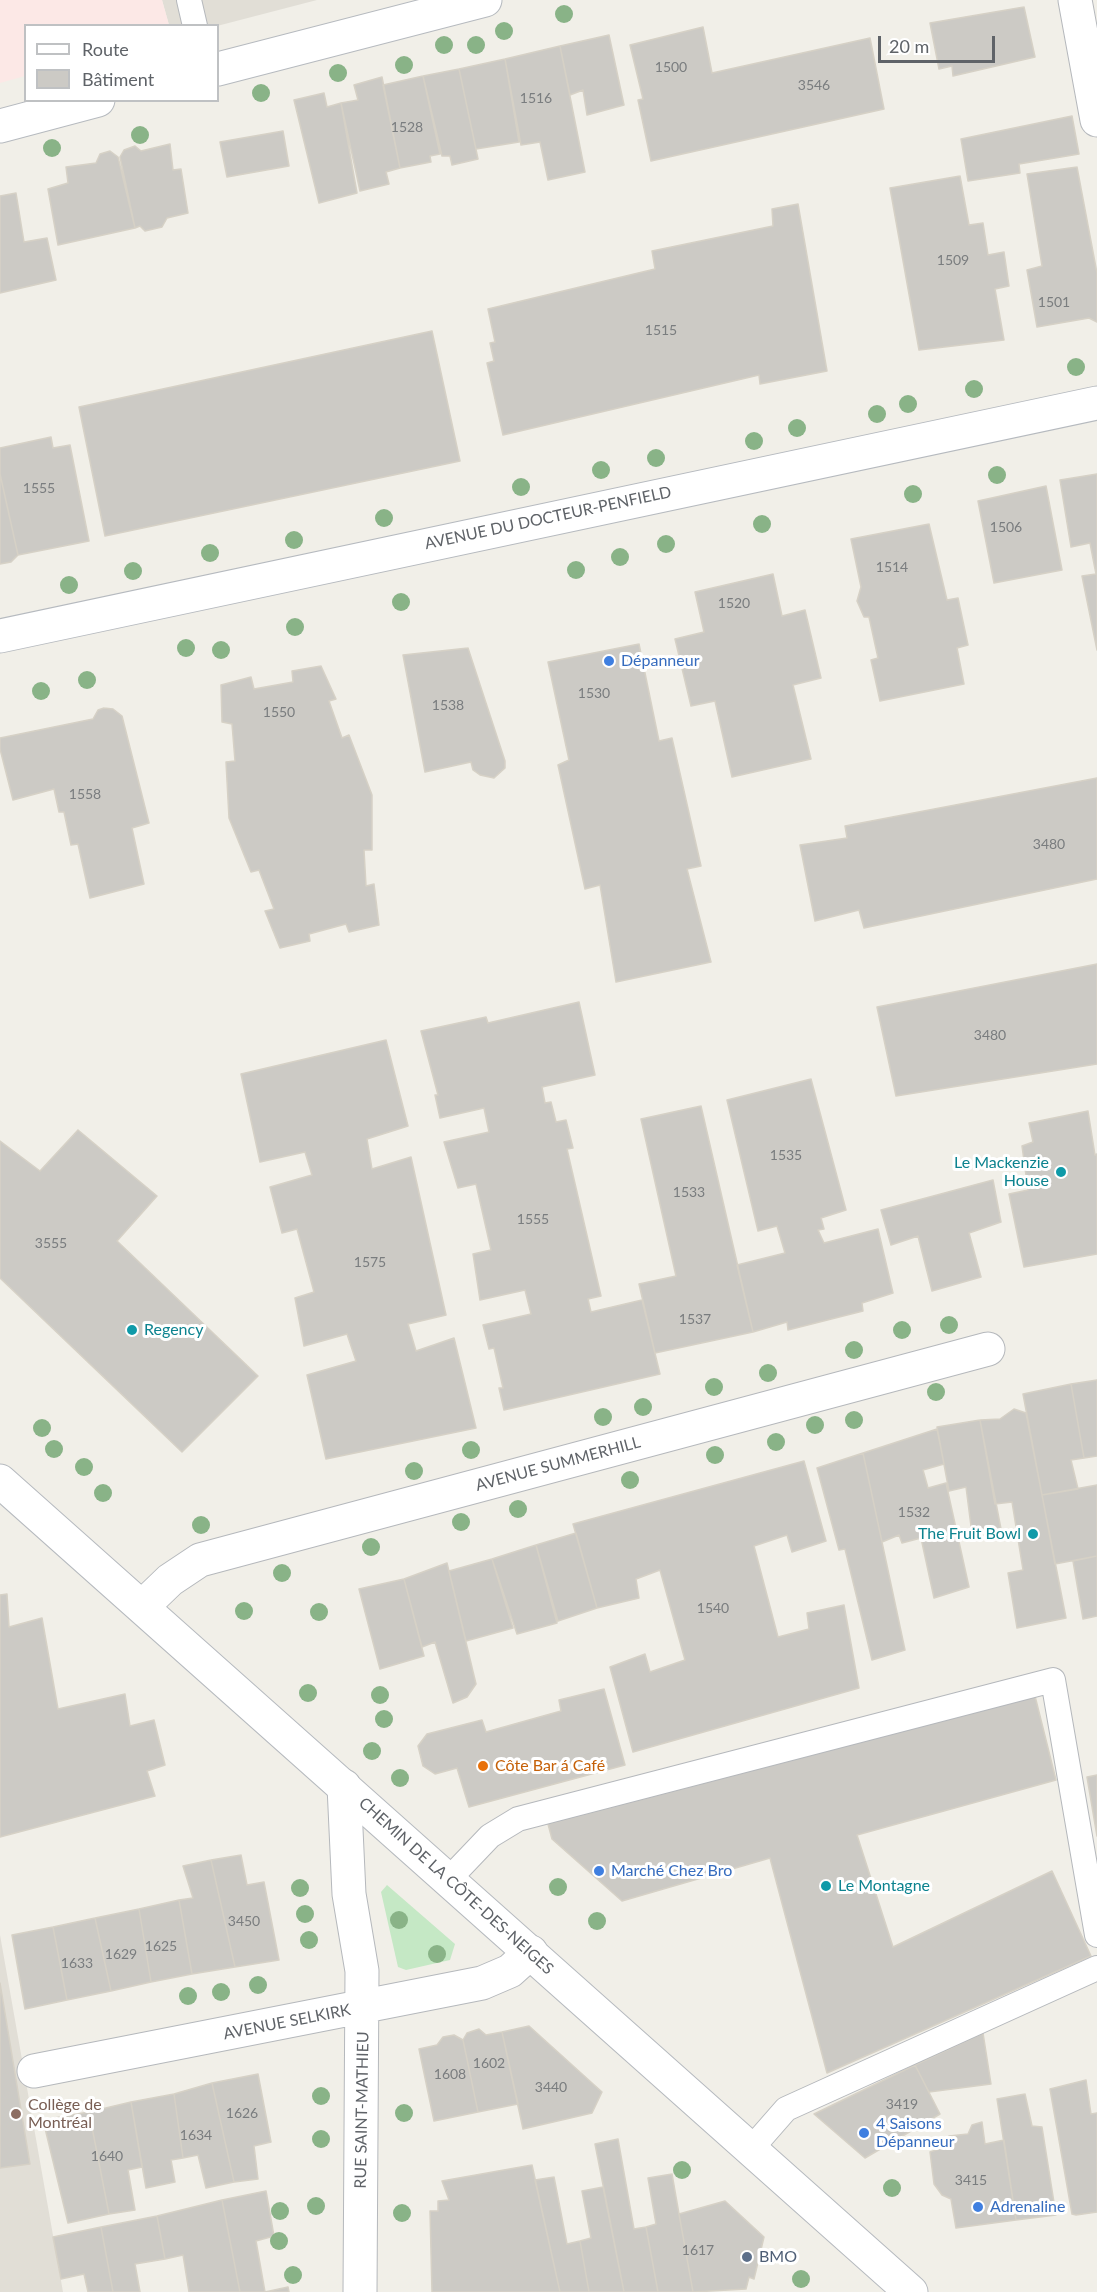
<!DOCTYPE html>
<html>
<head>
<meta charset="utf-8">
<style>
  body { margin:0 }
  #map { position:relative; width:1097px; height:2292px; overflow:hidden; background:#f1efe8; font-family:Lato,sans-serif }
  canvas { display:block }
  .legend { position:absolute; left:24px; top:24px; width:195px; height:78px; box-sizing:border-box; background:#fff; border:2px solid #bfc1c3; margin:0; padding:8px 10px; list-style:none; font-size:18px; color:#5f6368 }
  .legend li { display:flex; align-items:center; gap:12px; height:30px }
  .legend b { width:30px; border:2px solid #bfc1c3 }
  .scale { position:absolute; left:878px; top:36px; width:117px; height:27px; box-sizing:border-box; border:3px solid #5f6368; border-top:0; padding-left:8px; font-size:18px; line-height:21px; white-space:nowrap; color:#5f6368; -webkit-text-stroke:4px #fff; paint-order:stroke }
</style>
</head>
<body>
<div id="map">
<canvas width="1097" height="2292"></canvas>
<ul class="legend">
<li><b style="height:8px;background:#fff"></b>Route</li>
<li><b style="height:16px;background:#cccac5"></b>Bâtiment</li>
</ul>
<div class="scale">20 m</div>
</div>
<script>
const c = document.querySelector('canvas').getContext('2d');
c.lineJoin = 'round';
function fillPath(path, color) {
  c.fillStyle = color;
  c.fill(path, 'evenodd');
}
function shape(rows) {
  const path = new Path2D();
  for (const r of rows) {
    path.moveTo(r[0], r[1]);
    for (let i = 2; i < r.length; i += 2) path.lineTo(r[i], r[i + 1]);
  }
  return path;
}
function strokePath(path, color, width, dash) {
  c.strokeStyle = color;
  c.lineWidth = width;
  c.lineCap = dash ? 'butt' : 'round';
  c.setLineDash(dash || []);
  c.stroke(path);
}
function write(font, color, halo, rows, align = 'center') {
  c.font = font + ' Lato,sans-serif';
  c.lineWidth = 6;
  c.setLineDash([]);
  c.textBaseline = 'middle';
  c.strokeStyle = halo;
  c.fillStyle = color;
  for (const [text, x, y, turn = 0] of rows) {
    c.save();
    c.translate(x, y);
    c.rotate((+turn || 0) * Math.PI / 180);
    c.textAlign = isNaN(turn) ? turn : align;
    if (halo) c.strokeText(text, 0, 0);
    c.fillText(text, 0, 0);
    c.restore();
  }
}
const education = shape([
  [162,0,317,0,217,26,169,25],
  [0,1935,63,2292,0,2292]
]);
const medical = shape([
  [0,0,162,0,169,25,26,26,25,76,0,83]
]);
const green = shape([
  [387,1885,455,1944,450,1960,406,1970,398,1967,381,1892]
]);
const building = shape([
  [1024,7,1035,57,953,76,952,66,939,69,930,23,1024,7],
  [703,27,712,73,870,38,884,109,651,161,638,100,643,99,630,45,703,27],
  [609,35,624,105,587,115,583,90,570,95,560,46,609,35],
  [560,46,585,172,548,180,540,142,521,145,505,59,560,46],
  [505,59,519,142,476,149,459,69,505,59],
  [459,69,478,159,452,165,450,156,442,156,423,76,459,69],
  [423,76,440,154,430,156,431,162,400,168,383,85,423,76],
  [382,77,400,168,386,172,389,184,360,191,341,103,358,100,354,85,382,77],
  [324,93,327,107,341,103,357,193,319,203,294,100,324,93],
  [1072,116,1079,154,1019,164,1020,173,968,181,961,139,1072,116],
  [283,131,289,166,227,177,220,142,283,131],
  [170,144,173,170,181,169,188,213,167,218,162,227,145,231,140,226,135,228,120,157,124,150,135,146,141,151,170,144],
  [110,151,118,157,135,228,58,245,48,189,68,183,66,167,96,163,100,154,110,151],
  [1077,167,1097,273,1097,322,1089,318,1037,327,1027,270,1042,266,1027,174,1077,167],
  [960,176,969,225,983,223,988,255,1004,252,1009,286,995,289,1004,340,919,350,890,188,960,176],
  [16,193,24,242,47,238,56,280,0,293,0,196,16,193],
  [798,204,827,371,760,384,759,375,503,435,487,363,494,361,490,343,495,342,488,309,655,269,652,251,773,226,772,209,798,204],
  [432,331,460,461,105,536,79,407,432,331],
  [51,437,53,448,70,445,89,541,18,555,0,474,0,448,51,437],
  [0,474,18,555,11,562,0,564,0,474],
  [1097,474,1097,574,1096,574,1090,543,1071,547,1060,480,1097,474],
  [1046,486,1062,570,994,583,978,501,1046,486],
  [929,524,947,600,958,598,968,645,957,648,964,684,880,701,871,660,878,658,869,617,864,617,857,601,861,587,851,539,929,524],
  [773,574,782,616,805,610,821,678,793,685,811,759,732,777,715,701,691,706,675,639,704,632,695,592,773,574],
  [1096,574,1097,574,1097,650,1082,576,1096,574],
  [639,644,659,741,672,738,701,866,687,869,711,962,616,982,600,885,585,889,558,765,569,760,548,662,639,644],
  [468,648,505,761,505,768,494,778,480,775,473,770,471,762,425,772,403,655,468,648],
  [321,666,336,699,329,701,342,738,349,735,372,795,372,850,364,850,366,886,374,884,379,925,349,932,346,924,309,934,310,941,280,948,265,911,274,909,259,870,251,872,229,818,226,762,235,761,232,724,222,722,221,685,251,677,254,689,293,682,292,671,321,666],
  [104,708,113,709,122,716,149,823,132,828,144,884,90,898,78,844,71,845,64,812,59,812,54,789,13,800,0,749,0,738,93,719,98,710,104,708],
  [1097,778,1097,879,864,928,859,910,815,921,800,845,847,838,845,826,1097,778],
  [1097,964,1097,1064,896,1096,877,1007,1097,964],
  [579,1002,595,1075,542,1087,545,1103,551,1102,556,1122,566,1120,573,1148,567,1149,601,1296,588,1299,591,1312,642,1300,660,1374,504,1410,499,1388,503,1388,494,1348,489,1349,483,1325,531,1314,525,1290,480,1300,473,1254,491,1250,476,1184,458,1188,444,1142,489,1132,484,1108,440,1118,435,1095,438,1095,421,1031,486,1017,488,1023,579,1002],
  [386,1040,408,1126,367,1139,372,1169,411,1157,446,1315,408,1324,416,1351,454,1338,476,1428,326,1459,307,1375,356,1361,347,1334,304,1346,295,1298,314,1292,297,1229,282,1233,270,1187,312,1175,305,1152,260,1162,241,1074,386,1040],
  [811,1079,846,1210,821,1218,824,1229,818,1230,824,1243,878,1229,893,1293,862,1303,863,1311,788,1330,787,1322,753,1332,737,1265,785,1253,777,1226,758,1231,727,1100,811,1079],
  [701,1106,753,1332,655,1353,639,1284,676,1276,641,1119,701,1106],
  [1088,1111,1095,1155,1097,1154,1097,1254,1024,1267,1009,1194,1028,1190,1022,1146,1033,1142,1029,1123,1088,1111],
  [78,1130,157,1196,117,1241,258,1376,182,1452,0,1278,0,1141,40,1171,78,1130],
  [993,1180,1001,1222,969,1233,981,1277,932,1291,918,1236,891,1245,881,1210,993,1180],
  [1097,1380,1097,1456,1084,1458,1071,1384,1097,1380],
  [1071,1384,1084,1458,1071,1460,1078,1489,1042,1495,1023,1394,1071,1384],
  [1014,1409,1026,1413,1066,1618,1017,1628,1008,1573,1023,1570,1012,1502,995,1504,980,1420,1000,1419,1014,1409],
  [980,1420,1001,1529,972,1534,966,1487,949,1491,937,1427,980,1420],
  [937,1429,944,1464,923,1470,928,1488,946,1483,969,1587,934,1598,921,1538,902,1543,899,1535,882,1542,863,1453,937,1429],
  [863,1453,905,1650,872,1660,845,1549,839,1550,817,1468,863,1453],
  [804,1461,826,1541,792,1552,787,1535,754,1546,778,1637,809,1629,807,1613,844,1605,859,1688,633,1752,610,1667,645,1654,650,1672,685,1660,660,1570,636,1579,639,1598,597,1608,573,1524,804,1461],
  [1097,1485,1097,1556,1055,1564,1042,1495,1097,1485],
  [576,1533,597,1608,558,1621,536,1545,576,1533],
  [536,1545,557,1623,517,1634,492,1559,536,1545],
  [1097,1556,1097,1616,1083,1619,1073,1561,1097,1556],
  [492,1559,513,1628,466,1641,449,1571,492,1559],
  [447,1563,476,1684,467,1697,453,1703,435,1642,422,1647,404,1579,447,1563],
  [404,1579,424,1656,380,1669,359,1589,404,1579],
  [7,1594,9,1627,42,1618,58,1709,125,1694,130,1726,154,1720,165,1765,147,1771,155,1796,0,1837,0,1595,7,1594],
  [604,1689,625,1765,469,1807,457,1768,435,1774,423,1766,418,1746,427,1734,482,1720,486,1732,561,1711,559,1700,604,1689],
  [1035,1696,1056,1780,857,1835,893,1947,1052,1871,1091,1956,827,2073,770,1858,622,1901,552,1839,548,1824,1035,1696],
  [1097,1775,1097,1836,1087,1777,1097,1775],
  [241,1855,247,1885,264,1882,279,1960,235,1967,211,1860,241,1855],
  [211,1860,235,1967,192,1974,179,1900,193,1898,183,1866,211,1860],
  [179,1900,192,1974,151,1982,139,1909,179,1900],
  [139,1909,151,1982,111,1991,95,1918,139,1909],
  [95,1918,111,1991,67,2000,53,1927,95,1918],
  [53,1927,67,2000,25,2009,12,1935,53,1927],
  [0,1983,30,2164,0,2168,0,1983],
  [529,2026,602,2092,592,2113,523,2129,502,2032,529,2026],
  [479,2029,486,2035,502,2032,518,2104,478,2112,463,2040,467,2033,479,2029],
  [983,2033,991,2084,929,2092,915,2065,983,2033],
  [454,2035,463,2040,478,2112,434,2121,419,2049,437,2045,443,2037,454,2035],
  [915,2065,940,2114,865,2158,814,2114,915,2065],
  [258,2074,271,2142,254,2146,258,2179,234,2182,212,2083,258,2074],
  [1086,2080,1091,2114,1097,2113,1097,2212,1076,2215,1072,2214,1050,2089,1086,2080],
  [212,2083,234,2182,206,2188,198,2155,183,2158,174,2094,212,2083],
  [174,2094,183,2158,171,2160,175,2182,146,2188,131,2102,174,2094],
  [1025,2094,1032,2126,1042,2127,1056,2215,1016,2220,997,2099,1025,2094],
  [131,2102,142,2167,128,2170,135,2210,109,2214,89,2112,131,2102],
  [89,2112,109,2214,68,2223,43,2120,89,2112],
  [982,2122,985,2144,1004,2140,1016,2220,956,2228,951,2199,942,2195,934,2184,930,2152,942,2148,949,2136,968,2134,972,2125,982,2122],
  [618,2139,634,2229,646,2227,658,2292,624,2292,595,2144,618,2139],
  [532,2165,560,2292,432,2292,430,2211,438,2211,438,2201,449,2200,442,2181,532,2165],
  [672,2174,679,2214,693,2292,658,2292,646,2227,656,2224,648,2178,672,2174],
  [554,2177,567,2244,580,2241,589,2292,560,2292,535,2180,554,2177],
  [603,2187,624,2292,589,2292,580,2241,591,2238,582,2191,603,2187],
  [266,2191,274,2236,256,2241,265,2292,288,2287,289,2292,240,2292,222,2200,266,2191],
  [222,2200,240,2292,189,2292,183,2255,165,2259,157,2216,222,2200],
  [725,2201,764,2237,754,2279,749,2277,746,2289,693,2292,679,2214,725,2201],
  [157,2216,165,2259,135,2264,140,2292,113,2292,101,2227,157,2216],
  [101,2227,113,2292,88,2292,84,2274,61,2279,53,2237,101,2227]
]);
const service = shape([
  [189,0,195,26],
  [449,1879,490,1836,518,1819,1053,1680,1097,1935],
  [751,2149,786,2109,1097,1968]
]);
const minor = shape([
  [1075,0,1097,120],
  [143,1606,170,1580,200,1560,988,1349],
  [344,1786,349,1894,362,1971,360,2292],
  [34,2071,482,1983,510,1971,531,1952]
]);
const secondary = shape([
  [218,69,485,0],
  [0,126,98,100],
  [0,636,1097,403],
  [0,1481,911,2292]
]);
const trees = [
  [564,14],
  [504,31],
  [444,45],
  [476,45],
  [404,65],
  [338,73],
  [261,93],
  [140,135],
  [52,148],
  [1076,367],
  [974,389],
  [908,404],
  [877,414],
  [797,428],
  [754,441],
  [656,458],
  [601,470],
  [997,475],
  [521,487],
  [913,494],
  [384,518],
  [762,524],
  [294,540],
  [666,544],
  [210,553],
  [620,557],
  [576,570],
  [133,571],
  [69,585],
  [401,602],
  [295,627],
  [186,648],
  [221,650],
  [87,680],
  [41,691],
  [949,1325],
  [902,1330],
  [854,1350],
  [768,1373],
  [714,1387],
  [936,1392],
  [643,1407],
  [603,1417],
  [854,1420],
  [815,1425],
  [42,1428],
  [776,1442],
  [54,1449],
  [471,1450],
  [715,1455],
  [84,1467],
  [414,1471],
  [630,1480],
  [103,1493],
  [518,1509],
  [461,1522],
  [201,1525],
  [371,1547],
  [282,1573],
  [244,1611],
  [319,1612],
  [308,1693],
  [380,1695],
  [384,1719],
  [372,1751],
  [400,1778],
  [558,1887],
  [300,1888],
  [305,1914],
  [399,1920],
  [597,1921],
  [309,1940],
  [437,1954],
  [258,1985],
  [221,1992],
  [188,1996],
  [321,2096],
  [404,2113],
  [321,2139],
  [682,2170],
  [892,2188],
  [316,2206],
  [280,2211],
  [402,2213],
  [279,2241],
  [293,2275],
  [801,2279]
];
const markers = [
  [609,661,6,"#3f7fe0"],
  [1061,1172,6,"#0f9aa8"],
  [132,1330,6,"#0f9aa8"],
  [1033,1534,6,"#0f9aa8"],
  [483,1766,6,"#e8710a"],
  [599,1871,6,"#3f7fe0"],
  [826,1886,6,"#0f9aa8"],
  [16,2114,6,"#8d6e63"],
  [864,2133,6,"#3f7fe0"],
  [978,2207,6,"#3f7fe0"],
  [747,2257,6,"#5c6f8a"]
];
const numberNames = [
  ["1500",671,67],
  ["3546",814,85],
  ["1516",536,98],
  ["1528",407,127],
  ["1509",953,260],
  ["1501",1054,302],
  ["1515",661,330],
  ["1555",39,488],
  ["1506",1006,527],
  ["1514",892,567],
  ["1520",734,603],
  ["1530",594,693],
  ["1538",448,705],
  ["1550",279,712],
  ["1558",85,794],
  ["3480",1049,844],
  ["3480",990,1035],
  ["1535",786,1155],
  ["1533",689,1192],
  ["1555",533,1219],
  ["3555",51,1243],
  ["1575",370,1262],
  ["1537",695,1319],
  ["1532",914,1512],
  ["1540",713,1608],
  ["3450",244,1921],
  ["1625",161,1946],
  ["1629",121,1954],
  ["1633",77,1963],
  ["1602",489,2063],
  ["1608",450,2074],
  ["3440",551,2087],
  ["3419",902,2104],
  ["1626",242,2113],
  ["1634",196,2135],
  ["1640",107,2156],
  ["3415",971,2180],
  ["1617",698,2250]
];
const streetNames = [
  ["AVENUE DU DOCTEUR-PENFIELD",548,518,-12],
  ["AVENUE SUMMERHILL",558,1464,-15],
  ["CHEMIN DE LA CÔTE-DES-NEIGES",456,1886,42],
  ["AVENUE SELKIRK",287,2022,-11],
  ["RUE SAINT-MATHIEU",362,2110,-89]
];
const shopNames = [
  ["Dépanneur",621,661],
  ["Marché Chez Bro",611,1871],
  ["4 Saisons",876,2124],
  ["Dépanneur",876,2142],
  ["Adrenaline",990,2207]
];
const cultureNames = [
  ["Le Mackenzie",1049,1163],
  ["House",1049,1181],
  ["Regency",144,1330,"left"],
  ["The Fruit Bowl",1021,1534],
  ["Le Montagne",838,1886,"left"]
];
const foodNames = [
  ["Côte Bar á Café",495,1766]
];
const educationNames = [
  ["Collège de",28,2105],
  ["Montréal",28,2123]
];
const serviceNames = [
  ["BMO",759,2257]
];
fillPath(education, '#e1ded6');
fillPath(medical, '#fce8e6');
fillPath(green, '#c5e8c5');
fillPath(building, '#cccac5');
strokePath(building, '#d6d1c6', 1.5);
strokePath(service, '#b5b8bc', 26);
strokePath(minor, '#b5b8bc', 35);
strokePath(secondary, '#b6babf', 35);
strokePath(service, '#fff', 24);
strokePath(minor, '#fff', 33);
strokePath(secondary, '#fff', 33);
c.fillStyle = '#89b387';
for (const [x, y] of trees) {
  c.beginPath();
  c.arc(x, y, 9, 0, 2 * Math.PI);
  c.fill();
}
for (const [x, y, r, color] of markers) {
  const dot = new Path2D();
  dot.arc(x, y, r, 0, 2 * Math.PI);
  c.fillStyle = color;
  c.fill(dot);
  strokePath(dot, '#fff', 2);
}
write('14px', '#7a7d7f', null, numberNames);
write('16px', '#5f6368', '#fff', streetNames);
write('16px', '#366cbe', '#fff', shopNames, 'left');
write('16px', '#0d838f', '#fff', cultureNames, 'right');
write('16px', '#c56008', '#fff', foodNames, 'left');
write('16px', '#785e54', '#fff', educationNames, 'left');
write('16px', '#4e5e75', '#fff', serviceNames, 'left');
</script>
</body>
</html>
